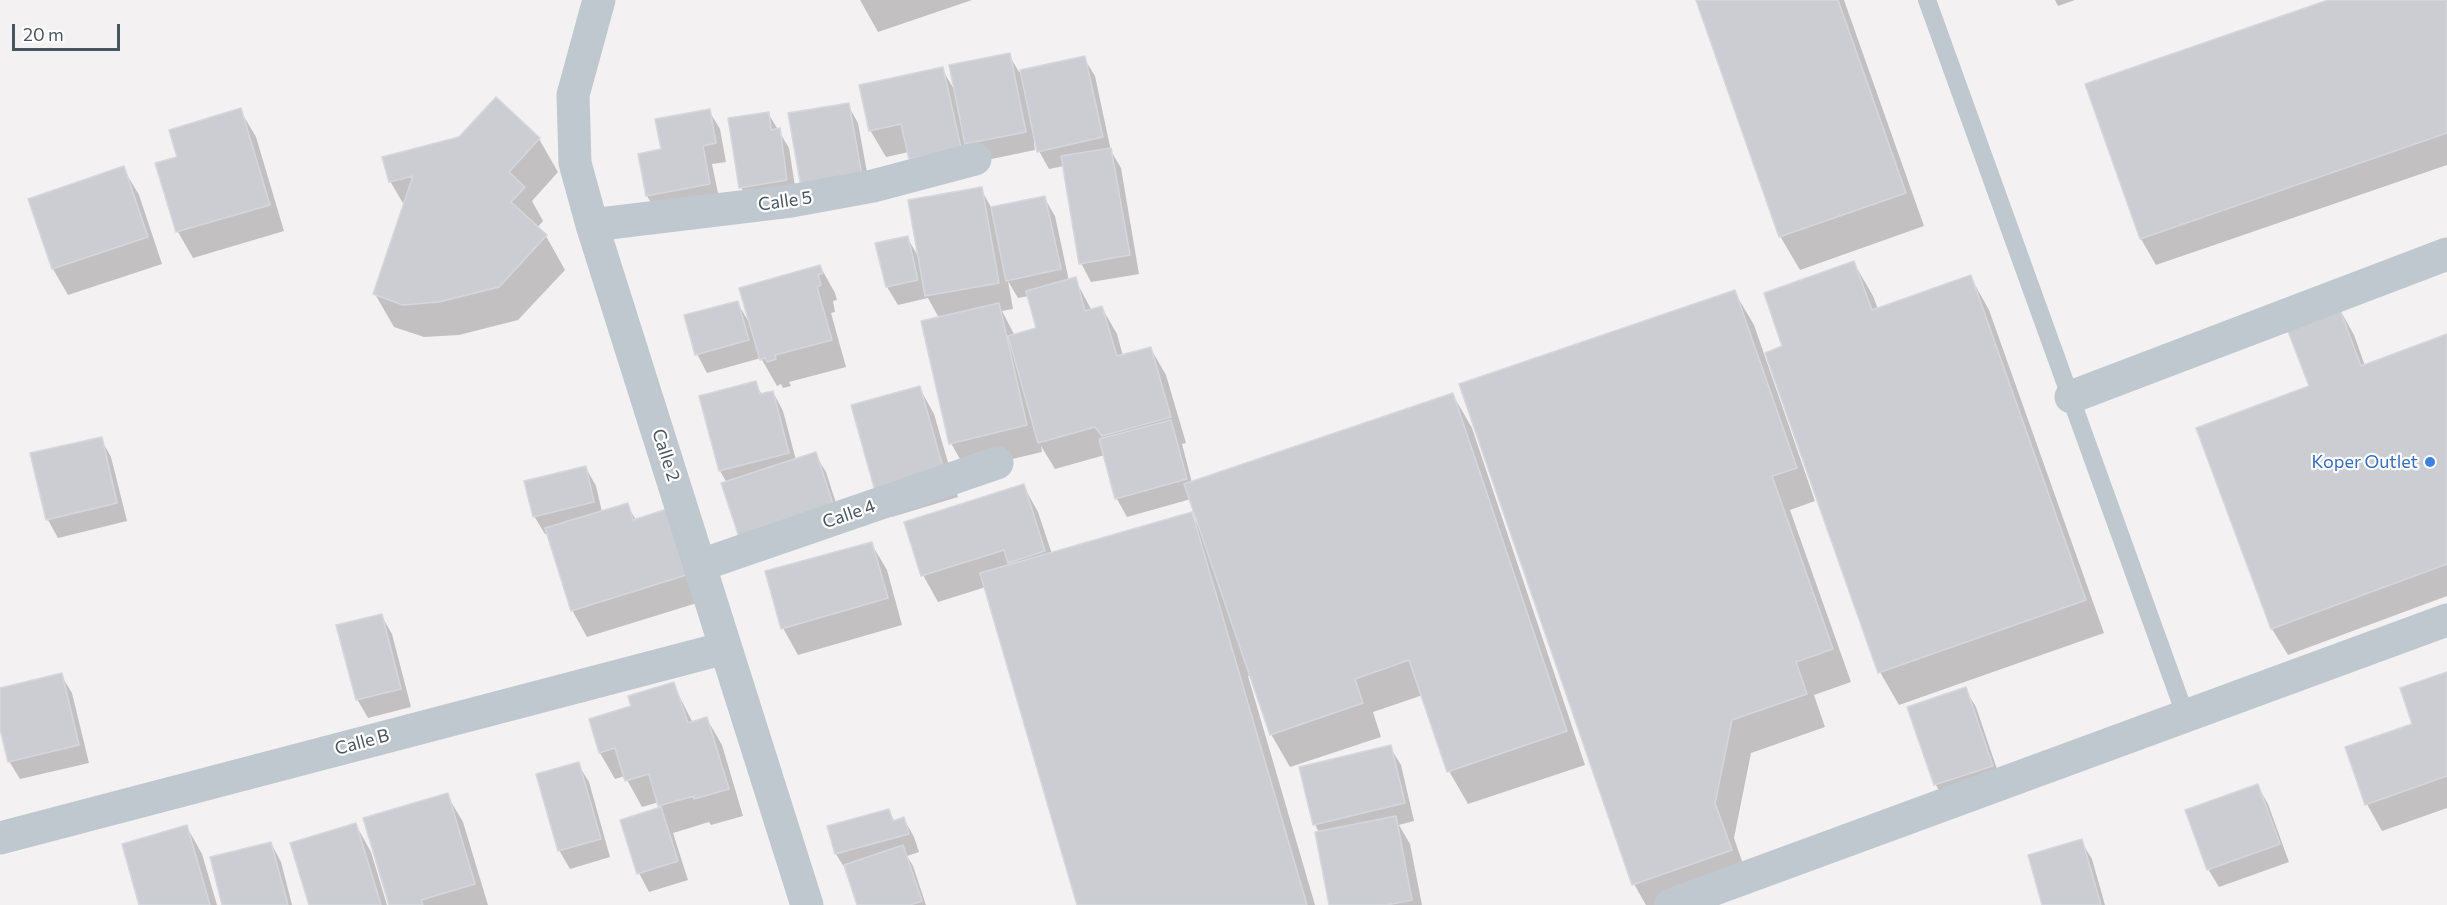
<!DOCTYPE html>
<html>
<head>
<meta charset="utf-8">
<style>
  body { margin:0 }
  #map { position:relative; width:2447px; height:905px; overflow:hidden; background:#f3f1f1; font-family:Commissioner,sans-serif }
  canvas { display:block }
  .scale { position:absolute; left:12px; top:24px; width:108px; height:27px; box-sizing:border-box; border:3px solid #49545d; border-top:0; padding-left:8px; font-size:18px; line-height:21px; white-space:nowrap; color:#49545d; -webkit-text-stroke:4px #fff; paint-order:stroke }
</style>
</head>
<body>
<div id="map">
<canvas width="2447" height="905"></canvas>
<div class="scale">20 m</div>
</div>
<script>
const c = document.querySelector('canvas').getContext('2d');
c.lineJoin = 'round';
function fillPath(path, color) {
  c.fillStyle = color;
  c.fill(path, 'evenodd');
}
function shape(rows) {
  const path = new Path2D();
  for (const r of rows) {
    path.moveTo(r[0], r[1]);
    for (let i = 2; i < r.length; i += 2) path.lineTo(r[i], r[i + 1]);
  }
  return path;
}
function strokePath(path, color, width, dash) {
  c.strokeStyle = color;
  c.lineWidth = width;
  c.lineCap = dash ? 'butt' : 'round';
  c.setLineDash(dash || []);
  c.stroke(path);
}
function write(font, color, halo, rows, align = 'center') {
  c.font = font + ' Commissioner,sans-serif';
  c.lineWidth = 4.5;
  c.setLineDash([]);
  c.textBaseline = 'middle';
  c.strokeStyle = halo;
  c.fillStyle = color;
  for (const [text, x, y, turn = 0] of rows) {
    c.save();
    c.translate(x, y);
    c.rotate((+turn || 0) * Math.PI / 180);
    c.textAlign = isNaN(turn) ? turn : align;
    if (halo) c.strokeText(text, 0, 0);
    c.fillText(text, 0, 0);
    c.restore();
  }
}
const shadow = shape([
  [860,0,972,0,878,32],
  [1698,0,1844,0,1924,226,1800,270,1780,236],
  [2055,0,2075,0,2058,6],
  [2332,0,2447,0,2447,165,2156,265,2141,239,2087,85],
  [1009,55,1019,72,1084,58,1095,76,1111,151,1121,168,1139,274,1091,282,1081,263,1064,166,1049,169,1039,151,1036,141,1034,142,1035,150,977,162,926,185,909,152,886,157,870,130,942,69,955,91],
  [496,99,539,139,558,172,532,201,543,221,537,228,546,236,565,270,518,320,459,335,424,337,394,327,375,294,404,205,390,181,460,138],
  [848,105,858,123,871,194,813,204],
  [240,110,256,137,284,231,193,258,178,232,157,164,178,158],
  [709,111,720,129,726,162,712,164,720,203,658,214,647,196,662,150],
  [768,113,789,148,797,199,751,206,741,187],
  [123,168,139,195,162,264,68,295,53,269,29,200],
  [981,189,992,209,1044,197,1055,216,1069,281,1075,279,1092,311,1102,308,1117,334,1123,356,1151,349,1166,375,1186,443,1182,444,1192,483,1453,395,1472,428,1585,765,1468,804,1449,771,1423,695,1373,712,1381,737,1290,767,1271,734,1251,675,1248,676,1315,905,1079,905,986,587,938,602,923,575,906,523,1023,485,1038,512,1052,554,1191,514,1199,527,1191,499,1127,517,1117,499,1105,455,1055,469,1041,446,1042,452,966,470,951,443,939,318,928,298,898,305,887,287,907,237,919,258],
  [1008,281,1018,298,1029,296,1038,329,1015,336,1002,311,1013,309],
  [1854,263,1873,296,1878,309,1970,276,1989,310,2104,633,1899,705,1880,672],
  [820,266,835,293,837,300,833,301,835,312,831,313,846,367,789,382,791,386,783,388,781,384,777,386,761,358,707,373,697,354,737,302,750,324],
  [1734,291,1754,325,1815,501,1790,510,1851,682,1814,695,1825,727,1751,753,1734,838,1750,884,1688,905,1646,905,1634,884],
  [2339,308,2354,335,2365,366,2447,336,2447,596,2288,655,2272,629,2311,387],
  [755,383,762,395,773,392,783,411,796,460,815,454,826,472,843,525,727,483,720,471,700,397],
  [919,387,934,414,958,497,892,517],
  [101,439,111,457,127,521,58,538,48,520,32,454],
  [586,468,596,486,602,512,627,505,636,520,710,599,587,637,572,610,548,534,545,534,534,516],
  [871,543,887,570,902,625,798,655,783,628],
  [381,615,392,634,411,707,368,718,357,699],
  [2447,673,2447,808,2382,831,2367,804,2347,748,2414,725],
  [61,675,72,693,89,763,20,779,9,761,0,722,0,689],
  [673,684,693,723,707,719,722,745,743,816,711,825,709,822,673,833,688,880,649,892,639,873,661,809,659,802,642,807,625,776,615,779,600,753,633,707],
  [1965,689,1976,707,2002,784,1946,803,1936,785,1909,708],
  [1390,747,1401,765,1414,821,1399,825,1410,844,1422,905,1330,905,1319,833,1315,824],
  [578,764,589,782,610,857,570,869,559,850],
  [2258,786,2268,804,2289,862,2219,887,2208,869],
  [447,795,463,822,488,905,391,905],
  [889,811,895,822,904,819,914,837,919,852,907,856,913,866,926,905,859,905,847,872,836,854,829,827],
  [356,825,371,852,387,905,310,905],
  [187,827,202,854,217,905,141,905],
  [2081,841,2092,859,2105,905,2044,905],
  [271,843,281,862,292,905,223,905]
]);
const building = shape([
  [1696,0,1838,0,1906,193,1779,237,1696,0],
  [2328,0,2447,0,2447,133,2140,239,2085,84,2328,0],
  [1010,53,1026,132,965,144,949,65,1010,53],
  [1085,56,1103,137,1037,152,1020,70,1085,56],
  [943,67,961,148,909,159,901,124,869,131,859,85,943,67],
  [496,97,540,138,509,172,525,187,511,202,547,235,499,287,439,302,403,305,373,294,413,176,389,182,382,157,459,137,496,97],
  [849,103,862,176,801,187,788,113,849,103],
  [241,108,270,205,176,232,155,163,177,157,169,130,241,108],
  [710,109,716,143,703,146,710,184,646,196,638,154,661,149,655,119,710,109],
  [769,112,771,130,780,128,787,180,739,188,728,118,769,112],
  [1111,148,1130,255,1079,264,1061,156,1111,148],
  [124,166,148,237,52,269,28,199,124,166],
  [982,187,999,283,925,296,908,200,982,187],
  [1045,196,1061,269,1006,281,991,207,1045,196],
  [908,236,918,280,886,287,875,243,908,236],
  [1854,261,1872,310,1971,275,2086,600,1878,673,1765,353,1782,346,1764,293,1854,261],
  [820,265,823,273,818,275,821,285,817,287,832,340,775,355,776,359,767,362,765,358,760,360,739,288,820,265],
  [1076,277,1085,311,1102,306,1117,356,1151,347,1171,417,1102,436,1095,427,1038,443,1008,336,1036,328,1026,291,1076,277],
  [1735,290,1797,468,1772,476,1833,649,1796,662,1807,694,1732,720,1715,803,1732,850,1632,885,1459,384,1735,290],
  [738,301,749,340,695,355,684,315,738,301],
  [999,303,1027,425,949,444,921,321,999,303],
  [2339,307,2361,366,2447,334,2447,564,2271,629,2196,428,2309,386,2286,326,2339,307],
  [756,381,760,394,773,391,789,453,719,471,699,396,756,381],
  [920,386,944,471,875,491,851,405,920,386],
  [1453,393,1567,731,1447,772,1409,660,1355,679,1363,703,1270,735,1184,484,1453,393],
  [1171,420,1187,479,1115,499,1099,439,1171,420],
  [102,437,117,503,46,520,30,453,102,437],
  [816,452,834,507,739,537,721,483,816,452],
  [586,466,594,502,533,517,524,481,586,466],
  [1024,484,1045,551,1008,563,1004,550,921,576,904,522,1024,484],
  [628,503,633,520,676,506,696,572,571,611,545,528,628,503],
  [1192,512,1307,905,1077,905,980,573,1192,512],
  [872,542,888,598,781,629,765,571,872,542],
  [382,614,401,689,356,700,336,625,382,614],
  [2447,672,2447,776,2365,805,2345,747,2412,724,2400,688,2447,672],
  [62,673,79,745,8,762,0,729,0,688,62,673],
  [674,682,688,723,707,717,729,789,694,799,694,796,658,806,649,774,625,781,615,748,599,753,589,719,631,706,628,696,674,682],
  [1966,687,1993,766,1934,785,1907,707,1966,687],
  [1391,745,1405,803,1313,825,1299,767,1391,745],
  [579,762,601,839,558,851,536,774,579,762],
  [2258,784,2280,844,2207,870,2185,810,2258,784],
  [448,793,475,884,421,900,423,905,389,905,363,818,448,793],
  [661,807,678,861,637,874,620,820,661,807],
  [889,809,893,821,904,817,909,834,835,854,827,826,889,809],
  [1396,816,1412,900,1387,905,1329,905,1315,832,1396,816],
  [356,823,381,905,309,905,290,843,356,823],
  [187,825,210,905,139,905,122,844,187,825],
  [2082,839,2101,905,2042,905,2028,855,2082,839],
  [271,842,288,905,222,905,210,857,271,842],
  [903,845,922,901,910,905,857,905,844,865,903,845]
]);
const service = shape([
  [1927,0,2186,717]
]);
const minor = shape([
  [599,0,573,95,575,163,592,225,807,905],
  [592,225,791,201,873,186,975,159],
  [2071,397,2447,254],
  [701,565,997,463],
  [0,838,725,648]
]);
const tertiary = shape([
  [1671,905,2447,620]
]);
const markers = [
  [2430,462,6,"#3f7fe0"]
];
const streetNames = [
  ["Calle 5",785,201,-8],
  ["Calle 2",666,455,72],
  ["Calle 4",849,514,-19],
  ["Calle B",362,742,-15]
];
const shopNames = [
  ["Koper Outlet",2418,462]
];
fillPath(shadow, '#0003');
fillPath(building, '#cbcdd3');
strokePath(building, '#d5d7dc', 1.5);
strokePath(service, '#bfc8cf', 18);
strokePath(minor, '#bfc8cf', 33);
strokePath(tertiary, '#bfc8cf', 33);
for (const [x, y, r, color] of markers) {
  const dot = new Path2D();
  dot.arc(x, y, r, 0, 2 * Math.PI);
  c.fillStyle = color;
  c.fill(dot);
  strokePath(dot, '#fff', 2);
}
write('18px', '#49545d', '#fff', streetNames);
write('18px', '#366cbe', '#fff', shopNames, 'right');
</script>
</body>
</html>
